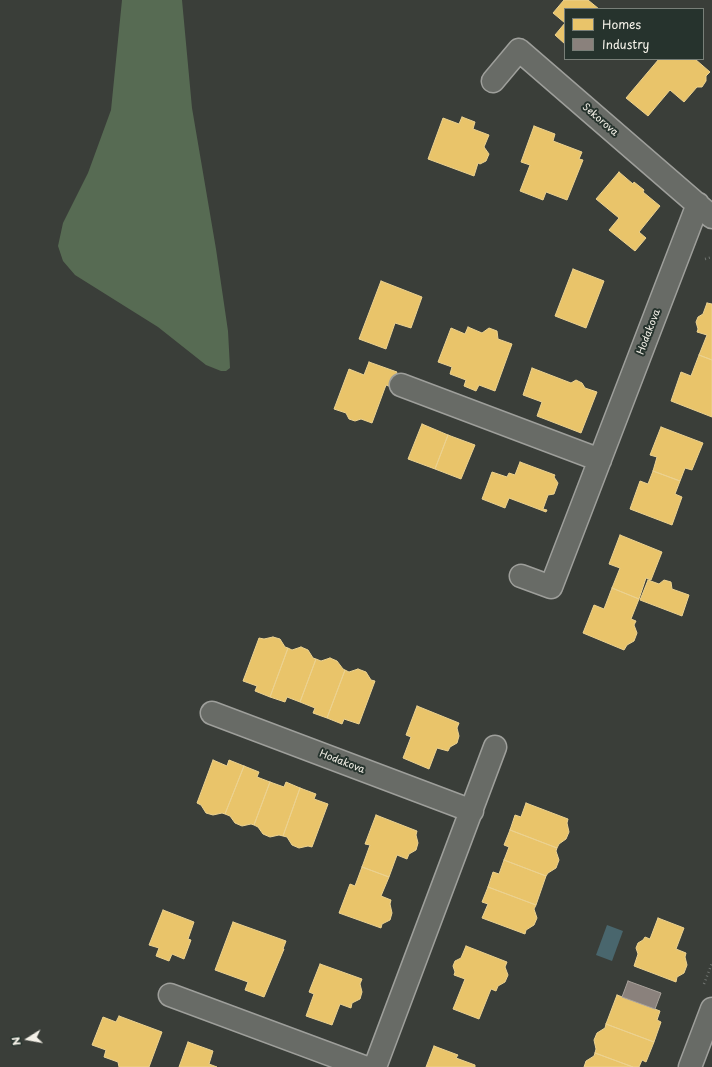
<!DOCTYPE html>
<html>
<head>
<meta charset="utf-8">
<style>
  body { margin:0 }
  #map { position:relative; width:712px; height:1067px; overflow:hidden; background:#3a3e39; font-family:"Playpen Sans",sans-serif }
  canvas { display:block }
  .legend { position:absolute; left:564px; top:8px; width:140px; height:52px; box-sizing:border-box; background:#26332d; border:1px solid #787f78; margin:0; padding:5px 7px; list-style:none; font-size:12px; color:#f4f1e8 }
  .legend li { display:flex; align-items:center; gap:8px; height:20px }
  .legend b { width:20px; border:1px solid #787f78 }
  .north { position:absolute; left:8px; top:1019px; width:40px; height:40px; -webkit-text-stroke:3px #26332d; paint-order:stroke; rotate:259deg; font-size:11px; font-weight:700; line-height:16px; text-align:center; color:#f4f1e8 }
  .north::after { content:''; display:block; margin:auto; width:14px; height:18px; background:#f4f1e8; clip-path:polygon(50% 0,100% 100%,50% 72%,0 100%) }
</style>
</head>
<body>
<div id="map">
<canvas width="712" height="1067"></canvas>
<ul class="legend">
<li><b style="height:11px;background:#e9c46a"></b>Homes</li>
<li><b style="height:11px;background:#8a817c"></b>Industry</li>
</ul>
<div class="north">N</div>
</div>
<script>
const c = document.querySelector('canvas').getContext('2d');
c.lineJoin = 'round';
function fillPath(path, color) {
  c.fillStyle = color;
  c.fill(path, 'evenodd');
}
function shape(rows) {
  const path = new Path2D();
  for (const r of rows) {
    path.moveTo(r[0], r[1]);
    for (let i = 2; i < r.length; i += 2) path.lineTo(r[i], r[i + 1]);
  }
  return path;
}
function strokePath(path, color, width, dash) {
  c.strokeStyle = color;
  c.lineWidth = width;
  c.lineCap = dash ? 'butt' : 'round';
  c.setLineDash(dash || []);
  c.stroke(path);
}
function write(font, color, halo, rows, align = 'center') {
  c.font = font + ' "Playpen Sans",sans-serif';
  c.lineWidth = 4;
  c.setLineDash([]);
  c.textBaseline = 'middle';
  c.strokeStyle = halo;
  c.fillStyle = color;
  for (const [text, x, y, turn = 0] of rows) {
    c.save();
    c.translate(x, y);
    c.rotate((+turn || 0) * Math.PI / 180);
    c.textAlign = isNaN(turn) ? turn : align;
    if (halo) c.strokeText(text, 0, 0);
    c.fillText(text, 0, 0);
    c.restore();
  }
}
const green = shape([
  [122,0,182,0,192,108,216,249,228,331,230,368,226,371,221,371,206,365,158,327,75,275,63,261,58,246,63,223,88,173,111,110]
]);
const water = shape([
  [607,925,623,931,612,961,596,955]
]);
const homes = shape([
  [564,0,588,0,599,9,565,9,565,44,555,35,565,23,553,13,564,0],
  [659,59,695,59,710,72,706,76,706,81,702,87,697,87,684,102,670,90,648,116,626,98,659,59],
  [462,117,475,122,473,129,489,135,484,147,489,154,486,161,480,164,478,163,474,176,428,159,443,118,459,124,462,117],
  [534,126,555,134,553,141,582,152,579,159,583,160,567,200,546,192,543,200,520,191,530,165,521,162,534,126],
  [619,172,633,184,634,182,644,190,643,192,660,206,639,232,646,238,635,251,609,230,619,218,596,199,619,172],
  [573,269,604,281,586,328,555,316,573,269],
  [381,281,422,297,411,328,395,323,386,349,359,339,381,281],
  [707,303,712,304,712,360,699,355,707,335,697,332,698,329,696,322,698,317,703,314,707,303],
  [468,327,482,333,489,328,497,331,498,339,512,344,495,391,479,385,476,391,464,386,466,380,450,374,452,367,438,362,451,328,465,334,468,327],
  [699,355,712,360,712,417,671,401,681,372,691,376,699,355],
  [369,362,397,372,391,387,386,385,372,423,361,419,355,421,349,419,346,413,334,409,349,369,364,375,369,362],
  [532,368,571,383,576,380,582,383,585,388,597,392,581,433,537,416,542,402,523,395,532,368],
  [422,424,448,435,435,469,408,459,422,424],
  [661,427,703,443,692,470,685,468,680,481,653,471,657,457,650,455,661,427],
  [448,435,475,445,461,479,435,469,448,435],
  [520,462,555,475,554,477,558,483,554,494,548,495,543,509,547,510,546,512,509,498,505,508,482,499,492,472,507,477,509,473,515,475,520,462],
  [653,471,680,481,675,494,682,497,672,525,630,509,640,481,648,484,653,471],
  [620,535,662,552,651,580,646,578,639,599,612,588,620,568,609,564,620,535],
  [648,580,659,584,664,580,671,582,672,589,689,595,682,616,640,600,648,580],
  [612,588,639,599,631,619,636,621,634,625,637,633,634,641,627,645,624,650,583,633,594,605,604,609,612,588],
  [273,637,280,639,285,647,288,648,270,697,255,691,257,686,243,681,259,638,264,639,273,637],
  [301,647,308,650,313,658,316,659,300,702,287,697,285,702,270,697,288,648,292,650,301,647],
  [330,658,337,661,343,669,345,670,327,718,313,713,315,708,300,702,316,659,321,661,330,658],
  [358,669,366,672,371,680,375,681,359,724,344,719,342,724,327,718,345,670,349,672,358,669],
  [417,706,459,723,457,728,459,736,457,743,450,747,448,751,437,748,429,769,403,758,411,737,406,735,417,706],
  [213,760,227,766,229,760,244,766,225,814,222,813,213,815,206,813,201,805,197,803,213,760],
  [244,766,259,772,257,777,270,782,254,825,251,824,242,826,235,823,230,816,225,814,244,766],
  [270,782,284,787,286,782,300,788,283,836,279,835,270,837,263,834,258,827,254,825,270,782],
  [300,788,316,794,314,799,328,804,312,847,308,846,299,848,292,845,287,837,283,836,300,788],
  [526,803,568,819,567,823,569,832,566,839,559,844,557,848,510,830,515,815,521,817,526,803],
  [376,815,417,831,416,835,418,843,416,850,409,854,407,859,397,855,389,877,362,867,370,845,365,844,376,815],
  [510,830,557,848,556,851,559,860,556,868,548,873,546,876,504,860,509,847,504,845,510,830],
  [504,860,546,876,536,905,488,887,493,872,499,874,504,860],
  [362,867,389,877,381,896,391,900,390,904,392,913,390,920,382,924,381,928,339,913,350,884,355,886,362,867],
  [488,887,536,905,534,909,537,918,534,925,526,930,525,934,482,918,488,904,482,902,488,887],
  [163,910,194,922,188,939,191,940,184,959,172,954,169,961,156,956,159,948,149,945,163,910],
  [658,918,684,928,676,949,686,953,685,957,687,965,684,973,677,977,676,982,634,966,638,954,636,948,638,943,643,940,645,937,650,939,658,918],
  [233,922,286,941,283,949,284,949,264,997,245,990,248,982,215,970,233,922],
  [466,946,507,962,505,967,508,975,505,982,498,986,496,991,491,989,479,1019,453,1009,465,979,454,975,455,972,453,966,455,961,461,958,466,946],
  [320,964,362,979,360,984,362,992,360,999,352,1003,351,1008,340,1004,332,1025,306,1016,314,994,309,992,320,964],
  [617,995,660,1011,657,1020,661,1022,654,1042,606,1024,617,995],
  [119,1016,162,1032,149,1067,119,1067,118,1062,104,1057,106,1050,92,1045,103,1017,116,1022,119,1016],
  [606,1024,654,1042,646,1062,642,1060,639,1067,633,1067,595,1053,596,1049,594,1040,597,1033,605,1028,606,1024],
  [188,1042,213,1051,209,1064,217,1067,179,1067,188,1042],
  [434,1046,458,1055,456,1058,475,1065,475,1067,426,1067,434,1046],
  [595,1053,633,1067,584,1067,586,1061,594,1056,595,1053]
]);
const industry = shape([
  [628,981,661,993,655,1009,622,997,628,981]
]);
const path = shape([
  [705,259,712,257],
  [704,984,712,963]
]);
const street = shape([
  [493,81,519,50,712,217],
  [401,385,600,460],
  [521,576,551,587,698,204],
  [212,713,472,811],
  [170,995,364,1067],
  [375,1067,495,747],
  [690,1067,712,1009]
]);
const streetNames = [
  ["Sekorova",600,120,41],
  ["Hodakova",649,332,-69],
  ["Hodakova",342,762,21]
];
fillPath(green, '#576b53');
fillPath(water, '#49666d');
fillPath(homes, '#e9c46a');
strokePath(homes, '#ecd290', 1);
fillPath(industry, '#8a817c');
strokePath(industry, '#aaa39c', 1);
strokePath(street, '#9e9f9b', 25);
strokePath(path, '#707470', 2.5, [1, 3]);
strokePath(street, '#686b66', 22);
write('10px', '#f4f1e8', '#26332d', streetNames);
</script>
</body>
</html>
